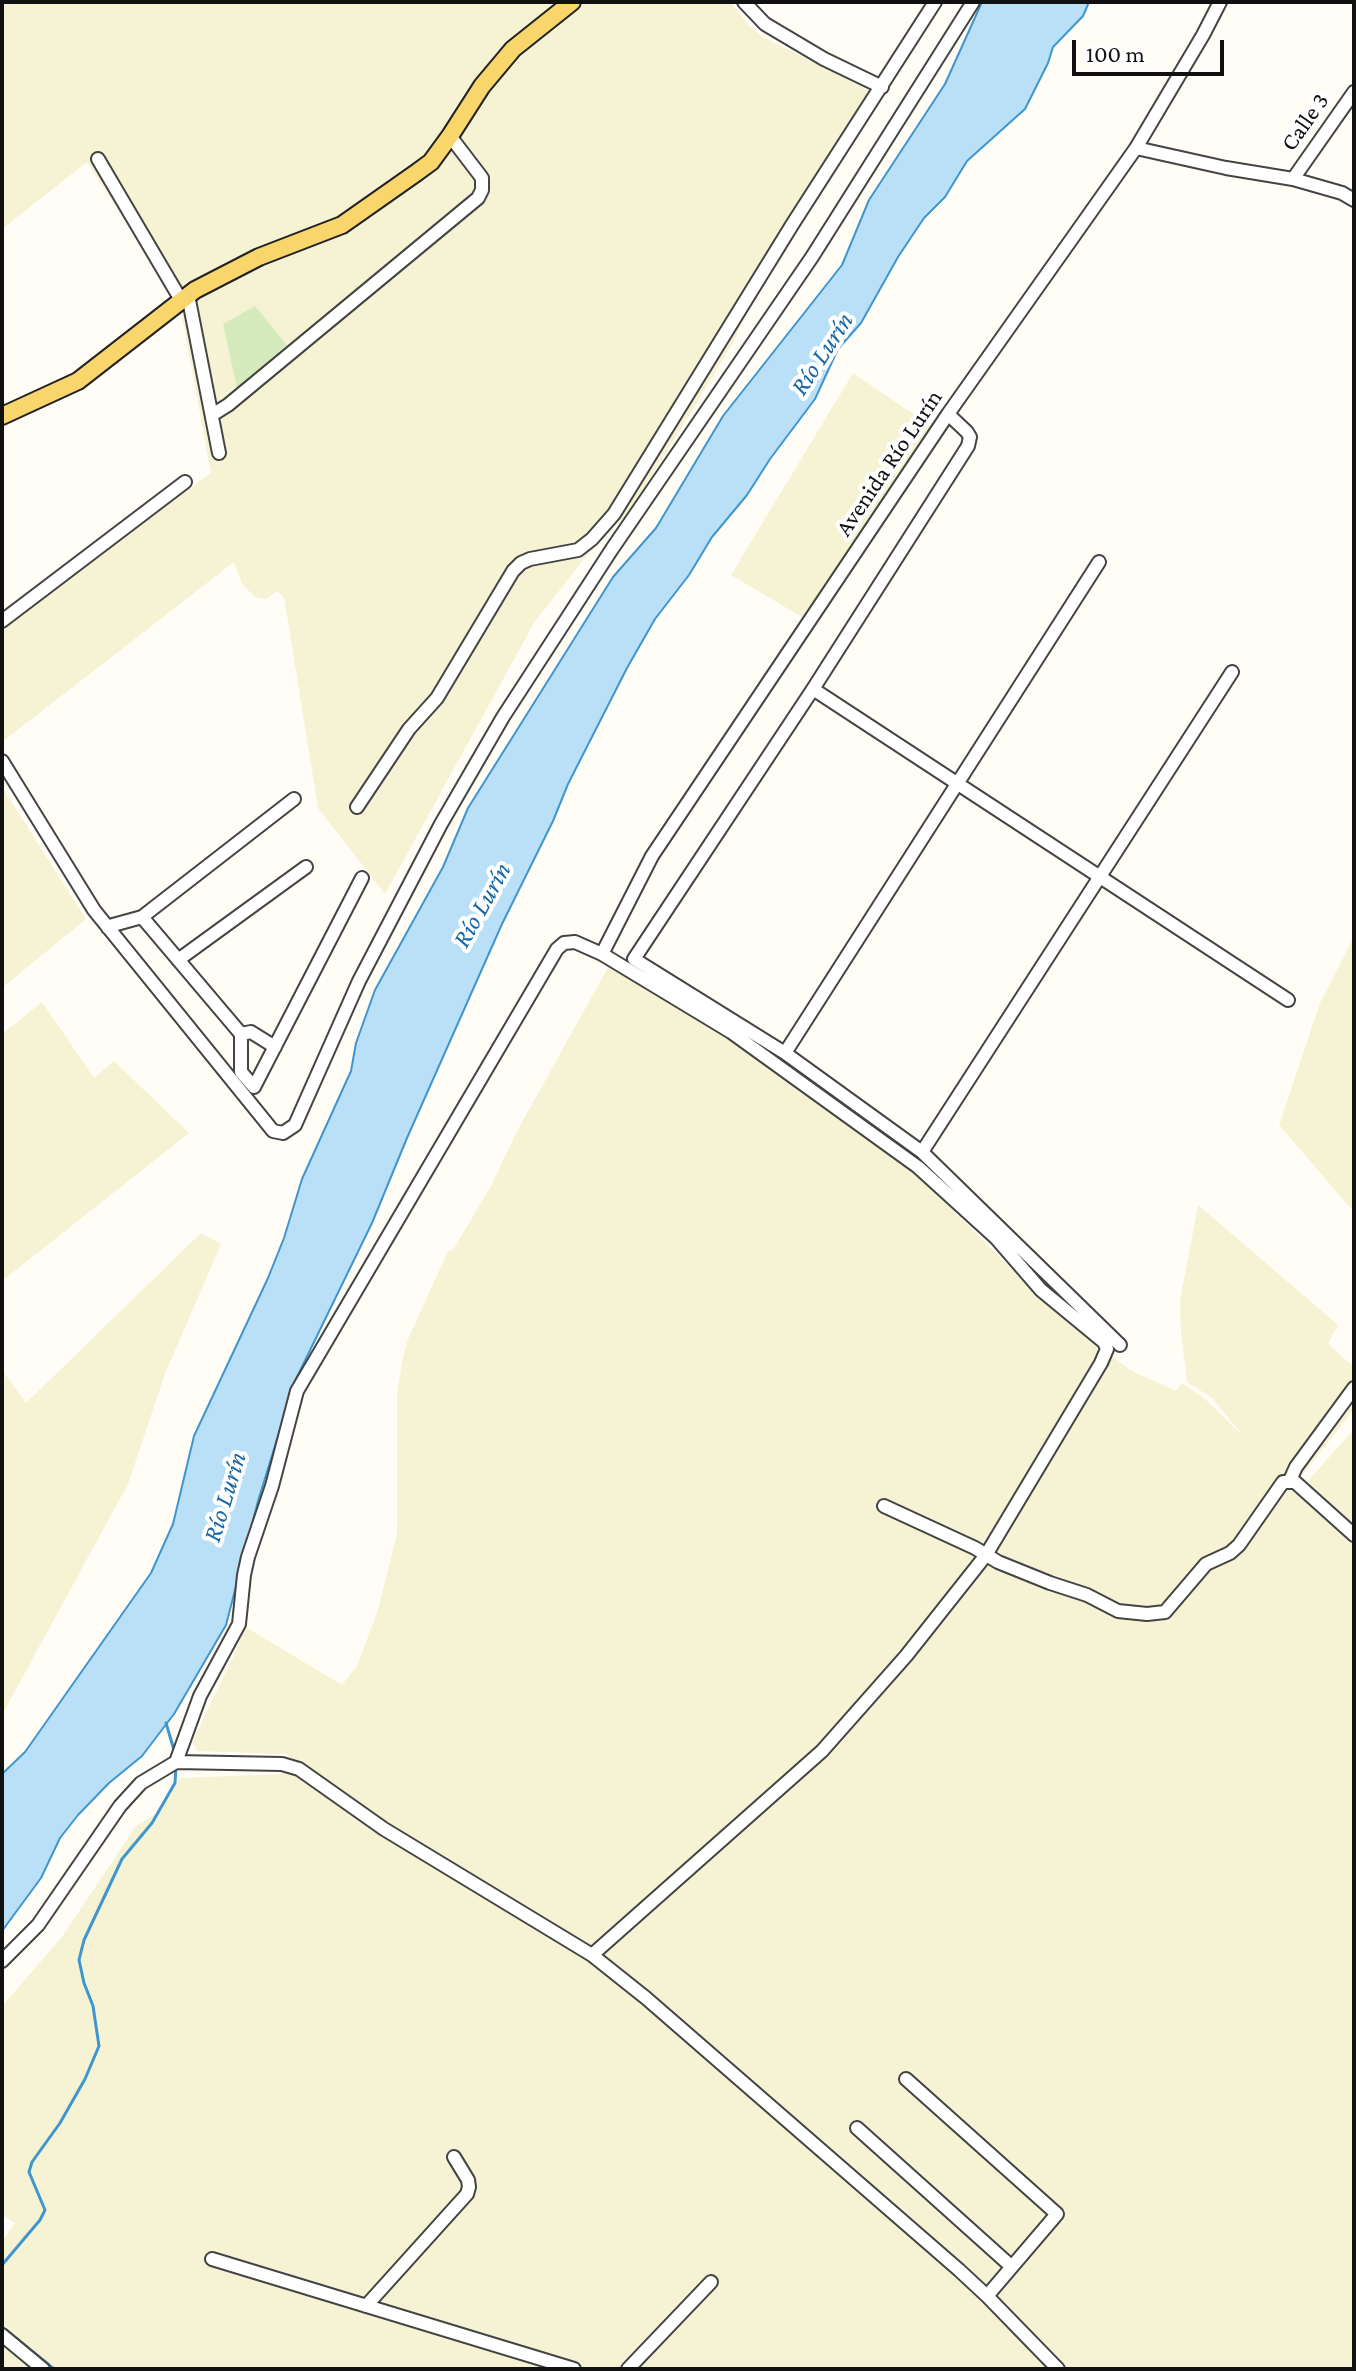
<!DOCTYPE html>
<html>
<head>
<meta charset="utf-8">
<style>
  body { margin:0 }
  #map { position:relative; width:1356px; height:2371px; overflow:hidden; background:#fffdf5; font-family:"Crimson Pro",serif }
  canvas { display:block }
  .frame { position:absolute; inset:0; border:4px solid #111; pointer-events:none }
  .scale { position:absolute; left:1072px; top:40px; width:152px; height:36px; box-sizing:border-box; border:4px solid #111; border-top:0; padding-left:10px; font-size:24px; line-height:28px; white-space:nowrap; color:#111; -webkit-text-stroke:6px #fff; paint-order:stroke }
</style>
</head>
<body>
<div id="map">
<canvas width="1356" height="2371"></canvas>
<div class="frame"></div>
<div class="scale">100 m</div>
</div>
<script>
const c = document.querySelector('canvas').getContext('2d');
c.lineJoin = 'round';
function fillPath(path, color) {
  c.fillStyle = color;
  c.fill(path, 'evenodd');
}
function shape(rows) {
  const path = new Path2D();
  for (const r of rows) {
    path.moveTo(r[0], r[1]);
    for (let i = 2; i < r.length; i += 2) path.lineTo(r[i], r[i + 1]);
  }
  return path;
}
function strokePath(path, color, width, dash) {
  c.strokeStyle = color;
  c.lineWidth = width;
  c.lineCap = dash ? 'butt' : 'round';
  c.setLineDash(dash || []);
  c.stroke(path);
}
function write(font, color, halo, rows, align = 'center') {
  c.font = font + ' "Crimson Pro",serif';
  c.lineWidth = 8;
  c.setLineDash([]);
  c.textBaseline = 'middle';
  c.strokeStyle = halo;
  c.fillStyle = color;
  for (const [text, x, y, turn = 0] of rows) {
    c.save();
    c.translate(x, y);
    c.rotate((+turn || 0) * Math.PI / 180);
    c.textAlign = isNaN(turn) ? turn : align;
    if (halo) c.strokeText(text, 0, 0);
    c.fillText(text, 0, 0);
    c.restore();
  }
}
const farmland = shape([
  [2,2,731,2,749,26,763,37,868,90,870,98,782,230,735,339,687,419,628,513,583,560,534,623,385,894,318,808,284,597,277,591,266,599,255,597,242,584,234,562,2,742,2,628,211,473,180,305,87,162,2,229],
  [853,373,934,428,807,620,731,575],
  [2,787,86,919,2,988],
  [1354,937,1354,1212,1279,1125,1320,1003],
  [610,964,713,1031,739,1045,766,1066,830,1108,912,1170,1031,1288,1096,1343,1097,1350,1106,1358,1109,1354,1132,1371,1176,1391,1182,1383,1205,1399,1244,1437,1212,1398,1187,1382,1181,1334,1180,1301,1198,1205,1338,1325,1328,1344,1354,1367,1354,1409,1301,1477,1308,1481,1354,1429,1354,2369,2,2369,2,2241,15,2223,2,2215,2,2006,62,1937,136,1826,161,1811,180,1778,282,1774,289,1757,286,1754,197,1751,192,1742,238,1647,244,1626,342,1685,357,1666,378,1610,397,1533,397,1394,403,1357,408,1339,448,1251,453,1250,491,1186,516,1133],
  [42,1002,94,1078,114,1061,189,1133,2,1281,2,1034],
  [201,1233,221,1244,165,1374,128,1484,2,1715,2,1370,26,1403]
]);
const green = shape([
  [255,306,287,345,237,388,223,324]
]);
const water = shape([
  [982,2,1089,2,1083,16,1053,47,1048,63,1025,109,967,161,945,197,924,218,898,257,861,323,838,349,815,399,770,459,747,495,712,537,689,575,655,619,627,668,568,784,553,821,502,924,407,1138,372,1223,295,1381,258,1501,226,1625,174,1714,142,1756,109,1783,78,1815,60,1838,41,1878,2,1931,2,1774,25,1752,151,1573,173,1524,194,1436,268,1278,284,1238,302,1179,351,1071,356,1043,375,990,443,867,468,808,613,577,656,528,723,416,842,265,869,200,945,84,982,2]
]);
const stream = shape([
  [166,1723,174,1750],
  [2,2265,40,2220,45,2210,29,2172,32,2162,60,2123,85,2079,99,2046,93,2006,84,1983,79,1960,84,1940,122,1859,152,1823,175,1783,176,1766],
  [2,2327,54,2369]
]);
const minor = shape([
  [744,2,765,24,824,59,882,87],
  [1136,148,1226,168,1293,179,1342,193,1354,200],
  [98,159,181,300],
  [1293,179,1354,92],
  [188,295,219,453],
  [948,414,967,432,970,437,968,446,813,689,634,959,785,1053,922,1152,1120,1345],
  [212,415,228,405,478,198,482,190,482,178,450,136],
  [2,621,185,482],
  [813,689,1288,1000],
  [2,761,94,910,273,1131,283,1133,295,1125,359,981,441,824,503,717,612,549,812,257,973,2],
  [294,799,142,917,241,1034,241,1072,254,1087,362,878],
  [357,807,409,729,437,698,513,571,521,563,530,559,578,550,592,539,614,514,792,225,935,2],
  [108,928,113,925,142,917],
  [602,954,652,856,948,414,1136,148,1203,35,1220,2],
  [178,960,306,867],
  [241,1034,251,1032,275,1047],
  [785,1053,1099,562],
  [922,1152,1232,672],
  [1290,1480,1296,1467,1354,1388],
  [884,1506,975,1548,998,1562,1050,1583,1087,1595,1118,1611,1147,1614,1165,1612,1206,1564,1230,1553,1239,1545,1283,1482,1295,1482,1354,1535],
  [176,1762,282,1764,299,1769,384,1829,592,1955,646,1998,959,2270,987,2296,1058,2369],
  [2,1961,38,1925,120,1806,141,1783,176,1762,200,1696,239,1624,244,1575,248,1557,272,1486,297,1391,557,949,564,943,575,942,602,954,731,1032,918,1167,996,1238,1041,1290,1104,1342,1107,1349,1101,1363,986,1555,906,1656,822,1751,592,1955],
  [906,2079,1057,2214,987,2296],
  [857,2128,1012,2267],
  [212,2259,574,2369],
  [366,2306,467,2194,469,2187,468,2180,454,2157],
  [2,2335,43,2369],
  [628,2369,711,2282]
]);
const major = shape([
  [2,416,78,381,195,290,259,257,342,225,416,173,431,162,450,136,482,86,513,49,572,2]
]);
const streetNames = [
  ["Calle 3",1305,122,-55],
  ["Avenida Río Lurín",889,463,-56]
];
const waterNames = [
  ["Río Lurín",822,354,-57],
  ["Río Lurín",482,905,-61],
  ["Río Lurín",225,1497,-73]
];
fillPath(farmland, '#f6f3d4');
fillPath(green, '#d5ebbd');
fillPath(water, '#b9e0f7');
strokePath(water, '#3f96cf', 2);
strokePath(stream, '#3f96cf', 3);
strokePath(minor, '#444', 16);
strokePath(major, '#222', 20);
strokePath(minor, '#fff', 12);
strokePath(major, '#f9d66b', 16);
write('24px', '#111', '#fff', streetNames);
write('italic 26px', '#1768a6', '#fff', waterNames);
</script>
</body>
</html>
